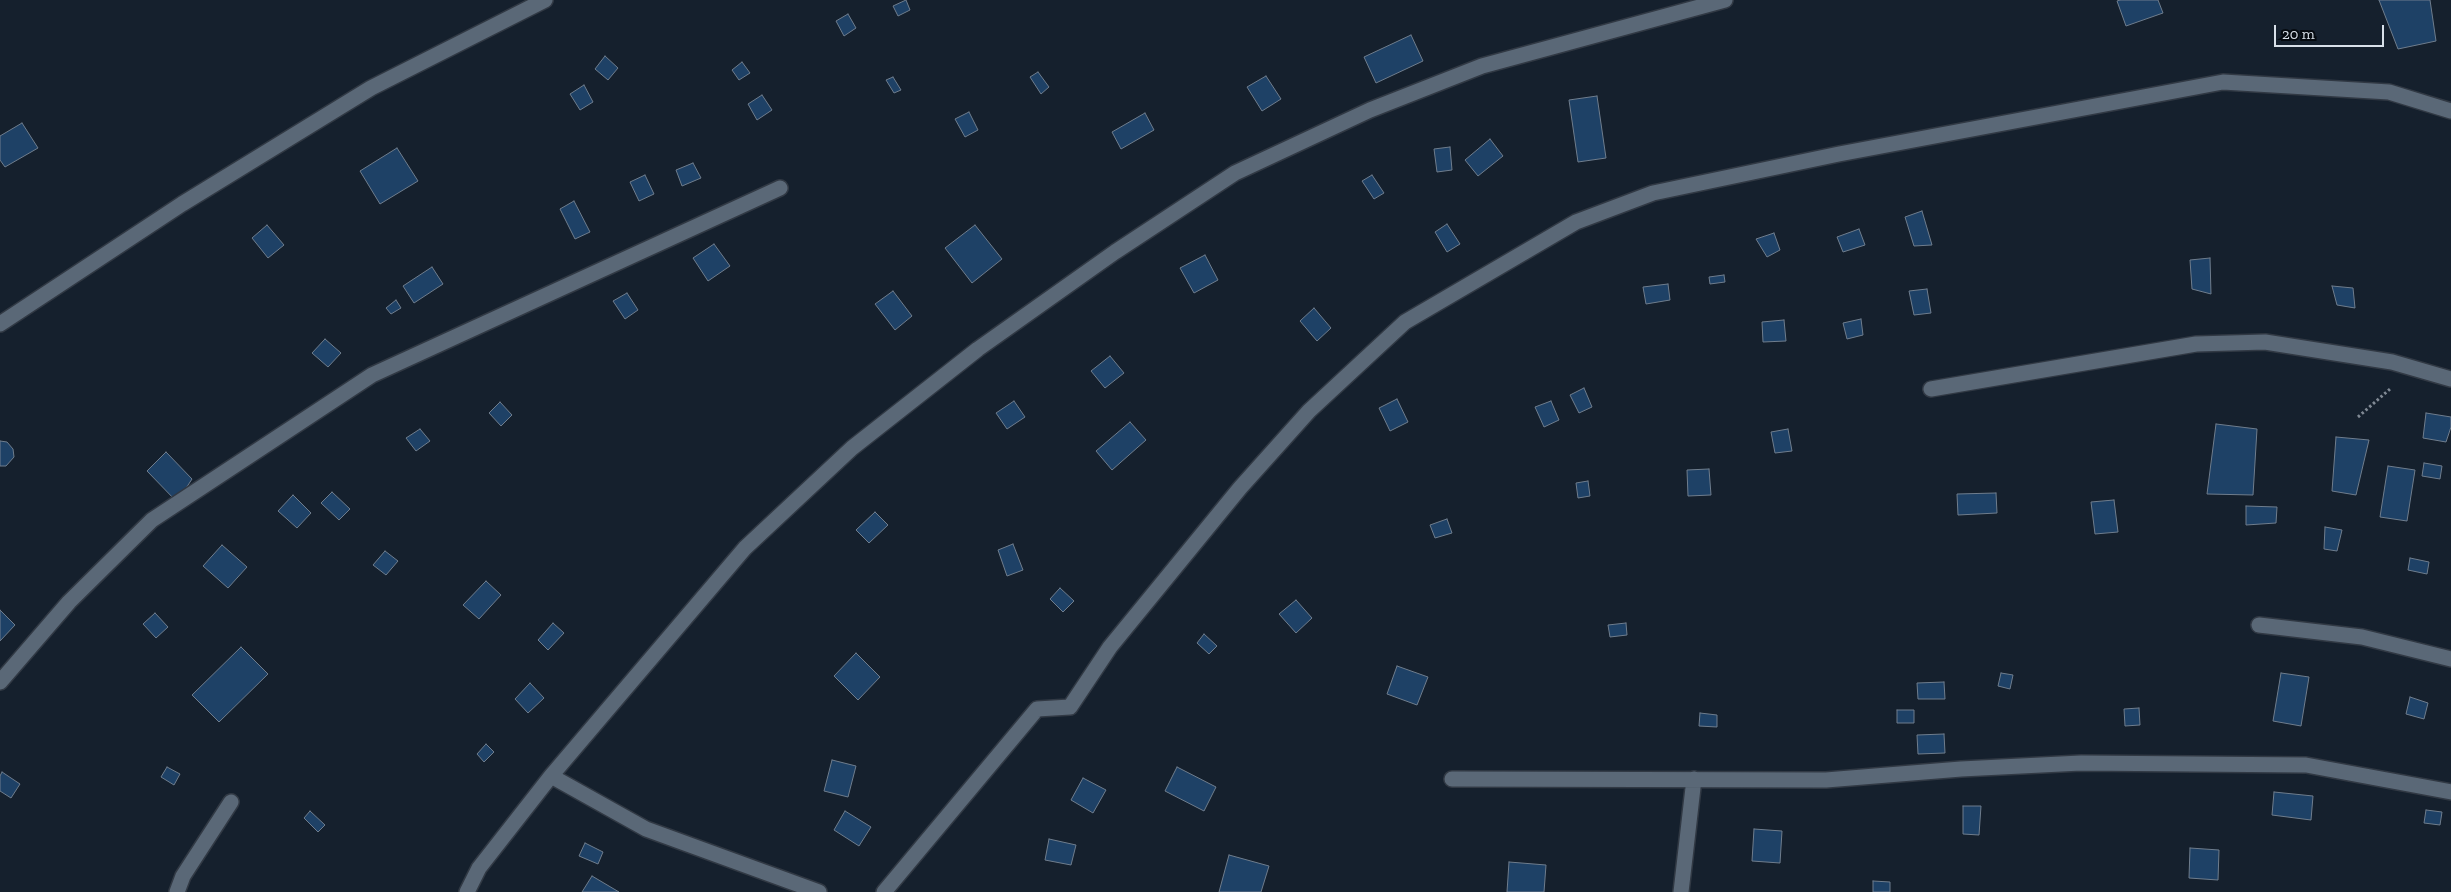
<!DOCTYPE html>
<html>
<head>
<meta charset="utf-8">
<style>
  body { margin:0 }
  #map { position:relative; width:2451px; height:892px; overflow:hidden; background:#15202d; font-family:"Zilla Slab",serif }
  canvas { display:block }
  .scale { position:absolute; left:2274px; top:25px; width:110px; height:22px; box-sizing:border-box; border:2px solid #d8e0e9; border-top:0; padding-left:6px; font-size:15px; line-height:18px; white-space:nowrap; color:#d8e0e9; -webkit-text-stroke:4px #050a0f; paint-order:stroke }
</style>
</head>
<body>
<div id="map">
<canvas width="2451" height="892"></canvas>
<div class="scale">20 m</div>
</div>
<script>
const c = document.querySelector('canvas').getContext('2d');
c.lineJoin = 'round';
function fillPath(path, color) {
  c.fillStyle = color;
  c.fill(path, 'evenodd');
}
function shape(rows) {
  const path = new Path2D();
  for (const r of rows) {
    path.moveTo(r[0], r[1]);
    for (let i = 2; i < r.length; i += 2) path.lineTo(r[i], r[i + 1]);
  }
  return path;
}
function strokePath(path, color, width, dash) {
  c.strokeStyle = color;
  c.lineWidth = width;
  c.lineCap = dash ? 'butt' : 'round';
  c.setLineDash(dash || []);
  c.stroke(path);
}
const building = shape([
  [906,0,910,10,898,16,893,6,906,0],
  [2120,0,2158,0,2163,13,2126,26,2117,1,2120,0],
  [2379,0,2430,0,2436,41,2398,49,2379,0],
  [848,14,856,28,844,36,836,21,848,14],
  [1411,35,1423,61,1376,83,1364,57,1411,35],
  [605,56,618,68,608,80,595,69,605,56],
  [742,62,750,73,739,80,732,70,742,62],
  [1038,72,1049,87,1041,94,1030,77,1038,72],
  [1266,76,1281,99,1262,111,1247,87,1266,76],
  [893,77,901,90,894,93,886,80,893,77],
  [584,85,593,102,580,110,570,94,584,85],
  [762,95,772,110,757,120,748,104,762,95],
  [1597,96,1606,158,1578,162,1569,100,1597,96],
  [969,112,978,130,965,137,955,119,969,112],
  [1145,113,1154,130,1121,149,1112,132,1145,113],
  [22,123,38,148,5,167,0,160,0,136,22,123],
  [1490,139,1503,156,1478,176,1465,160,1490,139],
  [1450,147,1452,170,1437,172,1434,149,1450,147],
  [397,148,418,181,380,204,360,171,397,148],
  [693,163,701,178,682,186,676,170,693,163],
  [645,175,654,194,639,201,630,182,645,175],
  [1372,175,1384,193,1374,199,1362,181,1372,175],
  [574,201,590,232,575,239,560,209,574,201],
  [1922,211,1932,245,1914,246,1905,217,1922,211],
  [1447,224,1460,244,1447,252,1435,232,1447,224],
  [267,225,284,245,268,258,252,238,267,225],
  [975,225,1002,259,972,283,945,248,975,225],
  [1859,229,1865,245,1843,252,1837,237,1859,229],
  [1774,233,1780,250,1767,257,1756,239,1774,233],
  [714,244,730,266,708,281,693,258,714,244],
  [1205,255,1218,280,1194,293,1180,268,1205,255],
  [2210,258,2211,294,2192,289,2190,260,2210,258],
  [432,267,443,284,414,303,403,286,432,267],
  [1724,275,1725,282,1710,284,1709,277,1724,275],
  [1668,284,1670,300,1646,304,1643,287,1668,284],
  [2332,286,2353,288,2355,308,2337,305,2332,286],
  [1927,289,1931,313,1914,315,1909,291,1927,289],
  [893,291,912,316,895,330,875,304,893,291],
  [627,293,638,310,625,319,613,301,627,293],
  [396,300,401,308,391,314,386,308,396,300],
  [1314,308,1331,328,1317,341,1300,321,1314,308],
  [1861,319,1863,335,1847,339,1843,323,1861,319],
  [1784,320,1786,341,1763,342,1762,322,1784,320],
  [325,339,341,353,328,367,312,353,325,339],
  [1110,356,1124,373,1105,388,1091,371,1110,356],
  [1584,388,1592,407,1579,413,1570,395,1584,388],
  [1397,399,1408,422,1390,431,1379,408,1397,399],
  [1014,401,1025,417,1007,429,996,413,1014,401],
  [1551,401,1559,420,1544,427,1535,407,1551,401],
  [500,402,512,415,501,426,489,413,500,402],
  [2426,413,2451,417,2451,427,2446,442,2423,438,2426,413],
  [1130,422,1146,440,1112,470,1096,451,1130,422],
  [2216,424,2257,429,2253,495,2207,494,2216,424],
  [420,429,430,441,416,451,406,438,420,429],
  [1788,429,1792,451,1775,453,1771,432,1788,429],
  [2336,437,2369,440,2356,495,2332,491,2336,437],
  [0,441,7,442,13,449,14,457,6,466,0,466,0,441],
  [166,452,192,479,177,502,147,471,166,452],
  [2424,463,2442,466,2440,479,2422,476,2424,463],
  [2388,466,2415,470,2407,521,2380,517,2388,466],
  [1709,469,1711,495,1688,496,1687,470,1709,469],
  [1588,481,1590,496,1578,498,1576,483,1588,481],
  [332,492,350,509,339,520,321,503,332,492],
  [1996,493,1997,513,1958,515,1957,494,1996,493],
  [293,495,311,513,297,528,278,511,293,495],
  [2114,500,2118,532,2095,534,2091,502,2114,500],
  [2246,506,2277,507,2276,523,2246,525,2246,506],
  [875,512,888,525,869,543,856,530,875,512],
  [1447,519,1452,533,1435,538,1430,525,1447,519],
  [2325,527,2342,530,2337,551,2324,549,2325,527],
  [1013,544,1023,570,1007,576,998,550,1013,544],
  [222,545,247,567,228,588,203,566,222,545],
  [385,551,398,561,386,575,373,565,385,551],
  [2410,558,2429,562,2427,574,2408,570,2410,558],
  [486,581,501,595,479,619,463,605,486,581],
  [1060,588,1074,601,1063,612,1050,599,1060,588],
  [1296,600,1312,618,1296,633,1279,614,1296,600],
  [0,610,15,625,0,641,0,610],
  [155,613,168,627,156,638,143,624,155,613],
  [553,623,564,633,548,650,538,640,553,623],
  [1626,623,1627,635,1610,637,1608,625,1626,623],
  [1204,634,1217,646,1209,654,1197,643,1204,634],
  [241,647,268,674,219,722,192,695,241,647],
  [856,653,880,677,858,700,834,676,856,653],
  [1397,666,1428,677,1417,705,1387,694,1397,666],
  [2001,673,2013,675,2010,689,1998,686,2001,673],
  [2281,673,2309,677,2301,726,2273,721,2281,673],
  [1944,682,1945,699,1918,699,1917,683,1944,682],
  [530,683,544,698,528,713,515,699,530,683],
  [2410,697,2428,703,2424,719,2406,714,2410,697],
  [2139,708,2140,725,2125,726,2124,709,2139,708],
  [1897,710,1914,710,1914,723,1897,723,1897,710],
  [1700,713,1717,715,1717,727,1699,726,1700,713],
  [1944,734,1945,753,1918,754,1917,735,1944,734],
  [486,744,494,752,484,762,477,754,486,744],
  [832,760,856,766,848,797,824,791,832,760],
  [167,767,180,774,174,785,161,777,167,767],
  [1177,767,1216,787,1204,811,1165,791,1177,767],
  [2,772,20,784,11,798,0,791,0,776,2,772],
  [1083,778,1106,790,1093,813,1071,800,1083,778],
  [2274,792,2313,796,2311,820,2272,815,2274,792],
  [1963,806,1981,806,1979,835,1963,834,1963,806],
  [2426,810,2442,812,2440,825,2424,823,2426,810],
  [310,811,325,825,318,832,304,818,310,811],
  [845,811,871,827,859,846,834,830,845,811],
  [1754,829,1782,831,1780,863,1752,861,1754,829],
  [1049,839,1076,845,1071,865,1045,860,1049,839],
  [585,843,603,852,598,864,579,856,585,843],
  [2190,848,2219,850,2218,880,2189,878,2190,848],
  [1229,855,1269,866,1261,892,1219,892,1229,855],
  [1509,862,1546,865,1544,892,1507,892,1509,862],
  [592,876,619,892,582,892,592,876],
  [1873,881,1890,882,1890,892,1873,892,1873,881]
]);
const path = shape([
  [2358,417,2390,389]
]);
const minor = shape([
  [0,324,182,204,371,88,545,0],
  [1931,389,2196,344,2265,342,2392,362,2451,379],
  [2259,625,2362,637,2451,659],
  [0,682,69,602,152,520,372,375,780,188],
  [551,776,646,829,819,892],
  [1452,779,1826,780,1961,769,2081,763,2306,765,2451,792],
  [177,892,183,876,231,802],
  [467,892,479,868,551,776,745,548,852,448,978,349,1115,252,1235,173,1370,110,1482,66,1725,0],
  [884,892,1037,709,1070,707,1110,647,1240,488,1309,411,1405,322,1576,222,1653,193,1839,154,2223,82,2389,92,2451,111],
  [1681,892,1694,779]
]);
fillPath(building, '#1e4166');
strokePath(building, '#6f7d8d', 1);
strokePath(minor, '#313944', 18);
strokePath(path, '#808994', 3, [2.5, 2.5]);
strokePath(minor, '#5a6877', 15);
</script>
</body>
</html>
